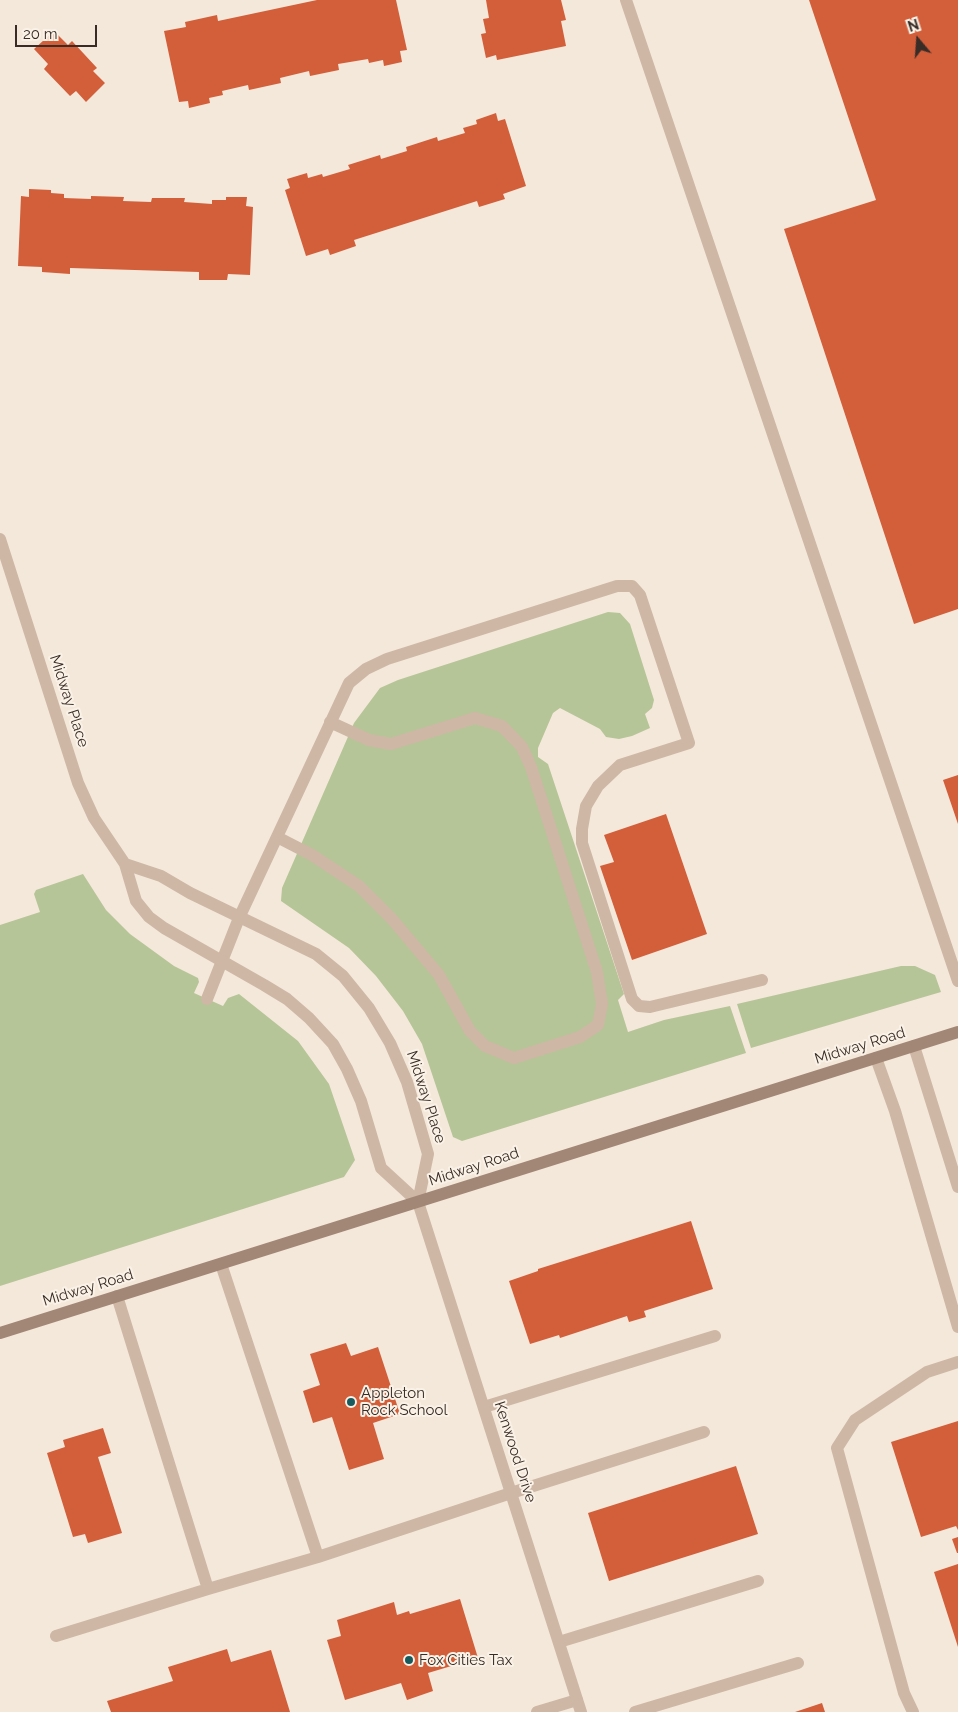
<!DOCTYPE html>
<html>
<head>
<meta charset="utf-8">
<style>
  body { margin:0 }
  #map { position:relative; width:958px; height:1712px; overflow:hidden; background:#f4e8da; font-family:Raleway,sans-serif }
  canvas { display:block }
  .north { position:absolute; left:893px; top:15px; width:50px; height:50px; -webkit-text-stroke:4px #fbf2e7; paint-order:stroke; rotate:342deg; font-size:14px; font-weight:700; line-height:20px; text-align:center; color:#392c27 }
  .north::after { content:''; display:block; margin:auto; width:18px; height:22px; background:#392c27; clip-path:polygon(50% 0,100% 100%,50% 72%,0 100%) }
  .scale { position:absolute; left:15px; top:25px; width:82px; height:22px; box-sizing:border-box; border:2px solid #392c27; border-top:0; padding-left:6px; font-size:15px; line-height:18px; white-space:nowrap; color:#392c27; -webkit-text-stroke:4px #fbf2e7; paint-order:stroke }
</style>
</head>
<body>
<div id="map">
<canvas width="958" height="1712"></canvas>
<div class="north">N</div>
<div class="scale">20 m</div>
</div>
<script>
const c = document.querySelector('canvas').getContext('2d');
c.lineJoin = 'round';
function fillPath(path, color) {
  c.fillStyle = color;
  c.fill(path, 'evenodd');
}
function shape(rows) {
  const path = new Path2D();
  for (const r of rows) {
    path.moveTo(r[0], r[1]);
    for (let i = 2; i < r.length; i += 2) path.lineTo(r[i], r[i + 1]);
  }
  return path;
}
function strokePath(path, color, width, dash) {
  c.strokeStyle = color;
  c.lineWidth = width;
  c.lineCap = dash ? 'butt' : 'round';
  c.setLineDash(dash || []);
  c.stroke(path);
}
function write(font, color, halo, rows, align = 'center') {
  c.font = font + ' Raleway,sans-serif';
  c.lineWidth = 4;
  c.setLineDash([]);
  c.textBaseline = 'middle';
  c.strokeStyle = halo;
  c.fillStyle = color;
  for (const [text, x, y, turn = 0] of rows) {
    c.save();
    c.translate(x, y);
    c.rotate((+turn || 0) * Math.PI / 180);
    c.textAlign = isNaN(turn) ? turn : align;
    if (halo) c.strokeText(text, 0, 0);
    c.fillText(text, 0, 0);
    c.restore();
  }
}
const green = shape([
  [608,612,620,613,630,624,654,700,652,708,645,714,650,728,632,736,619,739,606,737,600,729,560,708,553,713,538,748,538,757,548,764,624,994,618,1000,628,1032,664,1020,730,1006,746,1053,462,1141,453,1137,422,1044,403,1011,376,976,349,948,281,901,282,888,354,723,380,688,398,680],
  [83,874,106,910,130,934,174,966,198,978,199,982,194,993,223,1006,228,998,239,994,298,1041,329,1084,355,1160,344,1177,0,1286,0,925,40,912,34,894,36,890],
  [901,966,915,966,935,975,941,992,751,1048,737,1004]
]);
const building = shape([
  [317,0,396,0,407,50,400,51,402,62,384,66,383,60,369,63,368,59,338,64,339,70,310,76,309,71,280,78,281,83,249,90,248,85,222,91,223,95,209,98,210,103,189,108,188,101,179,102,164,31,186,27,185,22,217,15,218,21],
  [486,0,561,0,566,20,561,21,566,46,497,60,496,55,486,58,481,34,486,33,483,19,489,18],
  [809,0,958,0,958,609,914,624,784,229,876,200],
  [54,31,68,45,72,41,97,68,93,71,105,83,86,102,76,91,70,96,44,69,48,64,34,49],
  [496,113,498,121,505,119,526,186,503,194,505,199,479,207,477,201,354,240,356,246,330,255,328,249,306,256,285,190,290,188,287,179,307,173,308,178,322,174,323,177,350,169,348,165,380,155,381,159,407,151,406,147,437,137,438,141,465,133,463,128,477,124,476,120],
  [29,189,51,190,51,193,64,194,64,198,91,199,91,196,124,197,123,201,151,202,152,198,185,198,184,202,212,204,212,200,226,200,226,197,247,197,246,206,253,207,250,275,228,274,227,280,199,280,199,272,70,268,70,274,42,272,42,267,18,266,21,196,29,197],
  [958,775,958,824,943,780],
  [666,814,707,934,632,960,600,866,614,862,604,835],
  [691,1221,713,1289,644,1311,646,1317,629,1322,627,1316,560,1338,559,1335,530,1344,509,1281,538,1271,538,1269],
  [346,1343,351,1356,378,1347,400,1414,373,1423,384,1459,349,1470,332,1417,313,1423,303,1391,320,1385,310,1354],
  [958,1421,958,1530,956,1526,921,1537,891,1442],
  [103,1428,111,1453,98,1457,122,1533,88,1543,85,1534,73,1537,47,1453,65,1447,63,1440],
  [736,1466,758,1534,609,1581,588,1513],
  [958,1537,958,1553,957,1553,952,1539],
  [958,1564,958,1647,934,1572],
  [460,1599,478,1658,428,1673,433,1691,407,1700,401,1683,345,1700,327,1640,341,1636,337,1620,394,1602,397,1615,409,1611,410,1614],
  [227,1649,231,1662,271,1650,290,1712,111,1712,107,1701,173,1681,168,1667],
  [822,1703,825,1712,795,1712]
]);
const service = shape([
  [626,0,958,981],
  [277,837,312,855,359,886,392,919,439,975,470,1031,485,1046,514,1058,580,1037,598,1025,602,1004,597,972,531,767,522,747,502,726,475,718,391,744,369,740,330,722],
  [207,999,239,918,349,683,366,669,387,659,617,586,632,586,640,595,689,743,620,765,598,786,586,806,582,829,582,843,632,999,639,1006,650,1007,762,980],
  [914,1046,958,1187],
  [876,1058,895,1111,958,1327],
  [221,1264,318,1557,511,1493,704,1432],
  [117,1296,208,1589,318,1557],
  [484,1407,715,1336],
  [56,1636,208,1589],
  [559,1642,758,1581],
  [537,1712,577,1700],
  [635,1712,798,1663],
  [913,1712,904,1693,837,1448,855,1420,927,1372,958,1362]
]);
const minor = shape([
  [0,539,78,783,94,818,125,864,136,901,149,917,164,928,264,985,287,999,309,1018,333,1044,347,1069,361,1101,381,1168,418,1202],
  [125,864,161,876,190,893,316,954,343,976,369,1008,390,1043,407,1082,428,1154,418,1202,581,1712]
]);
const secondary = shape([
  [0,1333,958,1032]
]);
const markers = [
  [351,1402,5,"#185b5f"],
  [409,1660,5,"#185b5f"]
];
const streetNames = [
  ["Midway Place",69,701,72],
  ["Midway Road",860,1046,-17],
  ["Midway Place",426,1097,72],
  ["Midway Road",474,1167,-18],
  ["Midway Road",88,1288,-17],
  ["Kenwood Drive",515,1452,72]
];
const poiNames = [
  ["Appleton",361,1393],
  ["Rock School",361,1410],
  ["Fox Cities Tax",419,1660]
];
fillPath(green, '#b6c598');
fillPath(building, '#d35e3a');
strokePath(service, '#ceb7a5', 12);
strokePath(minor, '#ceb7a5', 12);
strokePath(secondary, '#a28676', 12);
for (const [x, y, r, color] of markers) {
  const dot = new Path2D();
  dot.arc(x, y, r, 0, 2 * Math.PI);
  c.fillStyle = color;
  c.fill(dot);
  strokePath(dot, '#fbf2e7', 2);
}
write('15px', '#392c27', '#fbf2e7', streetNames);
write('15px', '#392c27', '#fbf2e7', poiNames, 'left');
</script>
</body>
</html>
